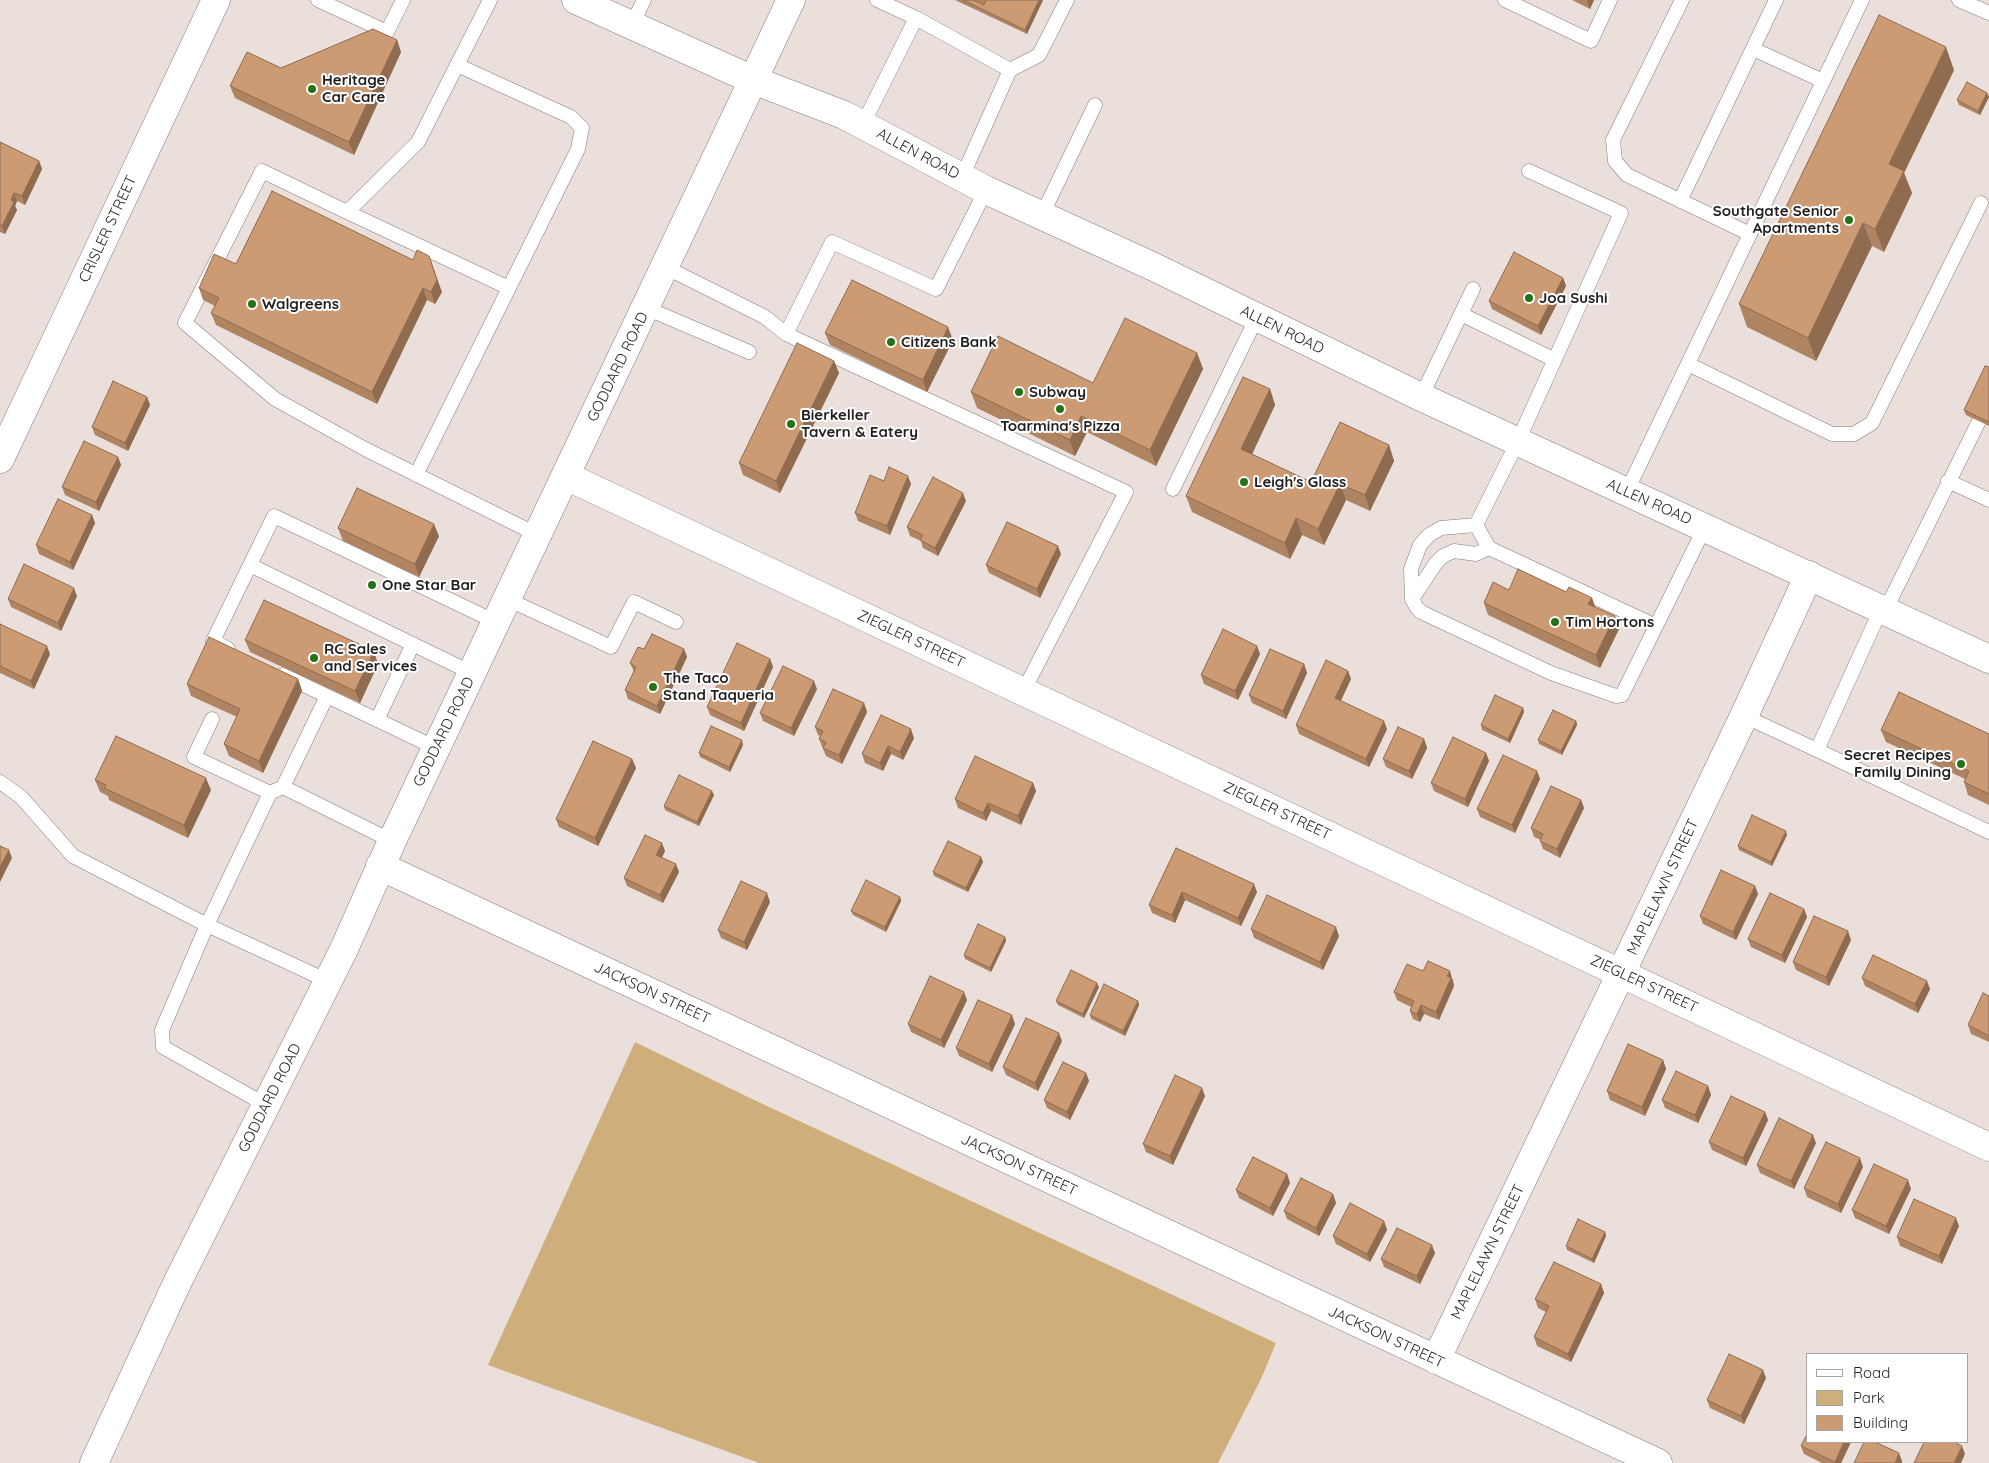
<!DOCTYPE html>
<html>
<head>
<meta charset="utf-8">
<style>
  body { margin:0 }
  #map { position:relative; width:1989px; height:1463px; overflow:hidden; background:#eadfdb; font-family:Quicksand,sans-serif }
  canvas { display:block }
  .legend { position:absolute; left:1806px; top:1353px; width:162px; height:90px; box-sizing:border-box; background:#fff; border:1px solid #a7a5a5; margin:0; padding:6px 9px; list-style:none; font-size:15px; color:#221e1d }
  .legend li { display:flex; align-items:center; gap:10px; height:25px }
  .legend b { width:25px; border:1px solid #a7a5a5 }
</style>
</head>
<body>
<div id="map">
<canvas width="1989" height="1463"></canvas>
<ul class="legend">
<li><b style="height:6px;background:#fff"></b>Road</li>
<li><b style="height:14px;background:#ceaf7c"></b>Park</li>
<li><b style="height:14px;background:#cc9a73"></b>Building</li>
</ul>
</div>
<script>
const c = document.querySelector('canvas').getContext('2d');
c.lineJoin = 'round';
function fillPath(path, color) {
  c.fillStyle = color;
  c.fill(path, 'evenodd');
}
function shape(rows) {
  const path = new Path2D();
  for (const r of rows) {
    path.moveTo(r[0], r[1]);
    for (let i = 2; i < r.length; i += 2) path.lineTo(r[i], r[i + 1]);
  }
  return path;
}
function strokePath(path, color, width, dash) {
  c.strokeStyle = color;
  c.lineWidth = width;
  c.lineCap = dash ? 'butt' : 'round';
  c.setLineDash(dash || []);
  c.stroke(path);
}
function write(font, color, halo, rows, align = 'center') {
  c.font = font + ' Quicksand,sans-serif';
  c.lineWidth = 4;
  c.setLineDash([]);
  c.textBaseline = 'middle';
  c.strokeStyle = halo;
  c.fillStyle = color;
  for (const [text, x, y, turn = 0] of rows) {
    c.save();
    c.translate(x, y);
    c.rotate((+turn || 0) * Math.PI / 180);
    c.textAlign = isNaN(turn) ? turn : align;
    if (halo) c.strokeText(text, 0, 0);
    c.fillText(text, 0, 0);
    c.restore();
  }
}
const green = shape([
  [635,1042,752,1099,1276,1343,1261,1379,1218,1463,759,1463,488,1365]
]);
const lane = shape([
  [318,0,387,32,403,0],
  [490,0,418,142,347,212,262,171,185,323,275,399,365,449,538,535],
  [877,0,916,18],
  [1505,0,1591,41,1610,0],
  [1682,0,1613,140,1615,161,1627,175,1750,234],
  [1959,0,1989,13],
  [632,25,644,0],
  [1753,49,1823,81],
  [1010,70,1039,55,1067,0],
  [863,124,916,18,1010,70,962,177],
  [1680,201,1776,0],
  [347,212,509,288],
  [1041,217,1095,105],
  [665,267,765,317,786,334,832,242,936,289,986,190],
  [646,308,749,352],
  [1461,314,1555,360],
  [786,334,1126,492,1023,692],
  [1688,364,1832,434,1854,434,1872,423,1981,203],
  [1421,397,1473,289],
  [416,475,578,149,582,128,571,117,457,65],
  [1948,481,1989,500],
  [1173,489,1257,317],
  [1627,491,1862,0],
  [1476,525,1518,441,1621,213,1529,171],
  [507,599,611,647,634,602,676,622],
  [1412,599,1436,563,1443,556,1454,551,1476,554,1489,548],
  [1881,609,1817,750,1989,832],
  [1885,611,1979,421],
  [1656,626,1489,548,1476,525,1441,528,1429,535,1420,545,1411,569,1412,599,1417,608,1421,612,1551,673,1616,696,1622,695,1705,527],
  [228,649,213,641,250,565],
  [472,673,250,565,274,516,496,622],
  [283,675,436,748],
  [1744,716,1817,750],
  [212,719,194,757,270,793],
  [377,720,413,644],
  [0,782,21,797,73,856,207,925,328,981],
  [283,787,327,696],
  [266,1105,163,1047,162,1030,207,925,270,793,283,787,392,841]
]);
const street = shape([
  [0,459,216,0],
  [566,476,1989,1147],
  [380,866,1658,1463],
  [1436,1360,1744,716,1809,575]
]);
const secondary = shape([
  [576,0,753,80,844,115,986,190,1154,267,1421,397,1989,659],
  [94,1463,178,1281,344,949,392,841,791,0]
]);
const wall = shape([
  [955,0,1043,0,1027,34],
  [1572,0,1594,0,1590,9],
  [397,40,401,52,354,155,235,98,230,86,281,68],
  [1954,70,1904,173,1912,193,1884,252,1872,246,1816,361,1747,327,1739,304],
  [1987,93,1989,97,1980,115,1959,105,1957,100],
  [0,142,39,161,42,169,25,205,17,201,15,206,17,210,5,234,0,232],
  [272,191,442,292,435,304,427,300,377,404,216,325,211,313,215,306,203,300,199,288,236,264],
  [1563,278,1566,286,1541,335,1492,309,1489,301],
  [825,333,953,340,927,392,830,345],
  [1197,353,1203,369,1156,466,1087,432,1075,456,977,408,971,392,1093,383],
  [834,361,839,373,780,493,743,475,739,463],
  [1989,367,1989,426,1966,415,1964,410],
  [1270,389,1275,405,1252,454,1311,482,1389,445,1394,461,1370,511,1346,500,1324,545,1302,535,1290,559,1192,512,1186,496],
  [147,397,150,405,128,451,95,435,92,427],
  [118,457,121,465,99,511,65,495,62,487],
  [884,481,911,484,890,535,858,521,855,513],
  [966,501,938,556,923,548,921,541,910,536,907,527],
  [92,515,95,523,73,570,39,554,36,545],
  [338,528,439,536,419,577,343,541],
  [1061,554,1040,598,989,573,986,565],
  [1509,590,1566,592,1592,598,1595,607,1619,629,1600,668,1488,615,1484,603],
  [77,596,61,631,11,607,8,599],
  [0,624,50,654,34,689,0,673],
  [245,640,378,664,360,703,250,652],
  [1257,646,1260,654,1238,700,1204,684,1201,675],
  [644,649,684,649,687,657,660,714,628,699,625,690,634,672,630,663],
  [770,659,773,667,744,731,710,715,707,707],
  [1304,664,1307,673,1286,719,1252,703,1249,695],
  [1348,671,1351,679,1341,701,1387,729,1369,767,1299,734,1296,725],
  [298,679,302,691,263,773,229,756,224,744,237,717,191,696,187,684],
  [817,689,794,736,763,721,760,713],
  [864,703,867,712,842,764,826,756,819,739,820,736,818,735,815,727],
  [1523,708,1524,712,1510,743,1482,730,1481,725],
  [1576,721,1577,725,1562,755,1539,744,1538,740],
  [1881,730,1989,734,1989,805,1968,795,1964,782,1965,779,1886,742],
  [914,738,903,760,891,754,883,771,865,763,862,754],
  [1424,739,1427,748,1412,779,1386,767,1383,759],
  [743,745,730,772,700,757,699,753],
  [1486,753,1489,761,1468,807,1434,791,1431,783],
  [632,759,636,768,598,846,559,827,556,819],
  [1537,771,1540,779,1515,833,1480,817,1477,809],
  [95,780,211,790,188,838,109,800,108,796,100,792],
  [1033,783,1036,791,1021,825,991,811,986,821,958,808,955,799],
  [714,795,699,826,665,810,664,806],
  [1581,800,1584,808,1560,858,1543,849,1540,841,1541,840,1534,837,1531,828],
  [1787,835,1772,866,1739,850,1738,846],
  [1176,848,1257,892,1241,926,1185,900,1175,923,1152,913,1149,905],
  [665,851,662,857,679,872,663,903,627,886,624,878],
  [981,857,983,862,968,892,934,876,933,872],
  [1755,886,1758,894,1736,940,1703,924,1700,916],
  [900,897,901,901,886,932,853,915,851,911],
  [770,902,747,950,721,938,718,930],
  [1804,909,1807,917,1785,963,1751,947,1748,939],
  [1251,929,1339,936,1323,970,1254,938],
  [1005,937,1006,941,991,972,965,959,964,955],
  [1851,940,1829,986,1796,970,1793,962],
  [1423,971,1453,979,1454,986,1439,1020,1424,1014,1420,1022,1413,1019,1410,1011,1411,1007,1397,1000,1394,992],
  [1862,978,1930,989,1918,1013,1865,986],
  [1099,987,1084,1018,1058,1005,1056,1001],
  [1989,996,1989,1042,1971,1034,1968,1025],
  [967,1000,944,1048,911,1032,908,1024],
  [1138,1001,1139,1005,1125,1036,1091,1019,1090,1015],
  [1015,1024,992,1072,959,1056,956,1048],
  [1062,1041,1038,1091,1006,1075,1003,1067],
  [1663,1060,1666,1069,1645,1116,1610,1100,1607,1091],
  [1086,1073,1089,1081,1070,1120,1047,1108,1044,1100],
  [1708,1086,1711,1095,1698,1123,1665,1108,1662,1100],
  [1205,1096,1173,1165,1146,1152,1143,1144],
  [1765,1112,1768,1120,1746,1166,1712,1150,1709,1142],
  [1816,1143,1794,1189,1760,1173,1757,1165],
  [1863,1167,1841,1213,1807,1197,1804,1188],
  [1287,1174,1290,1183,1273,1216,1239,1198,1236,1190],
  [1911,1189,1889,1234,1855,1218,1852,1210],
  [1333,1194,1336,1203,1319,1236,1287,1219,1284,1211],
  [1384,1221,1387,1230,1370,1262,1336,1244,1333,1236],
  [1959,1226,1942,1264,1900,1246,1897,1237],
  [1605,1232,1606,1236,1594,1263,1567,1250,1566,1246],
  [1435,1253,1420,1284,1384,1267,1381,1259],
  [1601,1284,1604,1293,1571,1362,1537,1346,1534,1337,1546,1312,1538,1308,1535,1299],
  [1766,1378,1744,1424,1710,1408,1707,1400],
  [1851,1442,1841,1463,1822,1463,1804,1454,1801,1446]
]);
const shadedWall = shape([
  [1039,0,1043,0,1027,34,1025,30],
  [1587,0,1594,0,1590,9],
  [397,40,401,52,354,155,349,142],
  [1946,47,1954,70,1904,173,1912,193,1884,252,1875,229,1889,164],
  [1987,93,1989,97,1980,115,1978,111],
  [39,161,42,169,25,205,22,196],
  [14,193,17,201,15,206,17,210,5,234,2,226],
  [1863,223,1872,246,1816,361,1808,338],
  [429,256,442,292,435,304,431,292],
  [1563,278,1566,286,1541,335,1538,326],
  [423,288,427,300,377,404,372,392],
  [948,327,953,340,927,392,923,380],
  [1197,353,1203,369,1156,466,1150,450],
  [834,361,839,373,780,493,776,481],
  [1270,389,1275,405,1247,465,1241,449],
  [147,397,150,405,128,451,125,443],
  [1081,416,1087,432,1075,456,1070,440],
  [1389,445,1394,461,1370,511,1365,495],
  [118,457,121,465,99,511,96,502],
  [908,476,911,484,890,535,887,526],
  [1340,484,1346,500,1324,545,1318,529],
  [963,493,966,501,938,556,935,548],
  [92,515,95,523,73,570,70,562],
  [1296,518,1302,535,1290,559,1285,543],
  [434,524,439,536,419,577,415,564],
  [1058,546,1061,554,1040,598,1037,589],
  [74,588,77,596,61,631,58,623],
  [1592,598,1596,610,1588,604],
  [1615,616,1619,629,1600,668,1596,655],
  [47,646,50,654,34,689,31,681],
  [1257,646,1260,654,1238,700,1235,691],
  [684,649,687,657,660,714,657,706],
  [374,651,378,664,360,703,355,691],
  [770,659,773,667,744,731,741,723],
  [1304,664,1307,673,1286,719,1283,711],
  [1348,671,1351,679,1338,706,1335,698],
  [298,679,302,691,263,773,259,761],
  [814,681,817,689,794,736,791,728],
  [864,703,867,712,842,764,839,755],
  [1523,708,1524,712,1510,743,1508,739],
  [1384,721,1387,729,1369,767,1366,759],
  [1576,721,1577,725,1562,755,1561,751],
  [911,729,914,738,903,760,900,752],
  [1424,739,1427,748,1412,779,1409,771],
  [742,740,743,745,730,772,729,767],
  [888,746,891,754,883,771,880,763],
  [1486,753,1489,761,1468,807,1465,799],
  [632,759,636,768,598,846,595,838],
  [1537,771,1540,779,1515,833,1512,825],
  [206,778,211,790,188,838,184,825],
  [1033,783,1036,791,1021,825,1018,816],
  [712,791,714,795,699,826,697,822],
  [1581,800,1584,808,1560,858,1557,849],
  [988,803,991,811,986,821,983,813],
  [1786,831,1787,835,1772,866,1771,862],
  [662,843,665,851,659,863,656,855],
  [9,850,12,858,0,882,0,867],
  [981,857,983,862,968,892,966,888],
  [676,864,679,872,663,903,660,895],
  [1254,884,1257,892,1241,926,1238,918],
  [1755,886,1758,894,1736,940,1733,932],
  [1182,892,1185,900,1175,923,1172,915],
  [767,893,770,902,747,950,744,942],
  [900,897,901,901,886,932,885,927],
  [1804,909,1807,917,1785,963,1782,955],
  [1336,927,1339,936,1323,970,1320,962],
  [1848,931,1851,940,1829,986,1826,977],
  [1005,937,1006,941,991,972,990,968],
  [1450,971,1454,986,1439,1020,1436,1012,1447,976],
  [1927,981,1930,989,1918,1013,1915,1004],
  [1097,983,1099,987,1084,1018,1083,1014],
  [964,992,967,1000,944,1048,941,1040],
  [1138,1001,1139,1005,1125,1036,1123,1031],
  [1421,1005,1424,1014,1420,1022,1417,1014],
  [1012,1015,1015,1024,992,1072,989,1064],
  [1059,1033,1062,1041,1038,1091,1035,1083],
  [1663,1060,1666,1069,1645,1116,1642,1107],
  [1086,1073,1089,1081,1070,1120,1067,1112],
  [1708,1086,1711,1095,1698,1123,1695,1115],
  [1202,1088,1205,1096,1173,1165,1170,1156],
  [1765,1112,1768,1120,1746,1166,1743,1158],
  [1813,1135,1816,1143,1794,1189,1791,1181],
  [1860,1158,1863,1167,1841,1213,1838,1204],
  [1287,1174,1290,1183,1273,1216,1270,1208],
  [1908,1180,1911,1189,1889,1234,1886,1226],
  [1333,1194,1336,1203,1319,1236,1316,1228],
  [1956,1218,1959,1226,1942,1264,1939,1256],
  [1384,1221,1387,1230,1370,1262,1367,1254],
  [1605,1232,1606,1236,1594,1263,1592,1259],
  [1432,1245,1435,1253,1420,1284,1417,1276],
  [1601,1284,1604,1293,1571,1362,1568,1354],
  [1763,1370,1766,1378,1744,1424,1741,1416],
  [1844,1442,1851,1442,1841,1463,1835,1463,1835,1462],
  [1962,1446,1965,1454,1961,1463,1954,1463],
  [1899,1453,1902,1461,1902,1463,1895,1463]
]);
const building = shape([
  [963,0,973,0,984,5,986,0,1039,0,1025,30,963,0],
  [1879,15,1946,47,1889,164,1904,171,1875,229,1863,223,1808,338,1739,304,1879,15],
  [373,29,397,40,349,142,230,86,247,52,281,68,373,29],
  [1967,82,1987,93,1978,111,1957,100,1967,82],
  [0,142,39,161,22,196,14,193,11,200,14,202,2,226,0,225,0,142],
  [272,191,413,260,417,250,429,256,437,280,431,292,423,288,372,392,211,313,219,298,199,288,214,254,236,264,272,191],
  [1514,252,1563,278,1538,326,1489,301,1514,252],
  [852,280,948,327,923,380,825,333,852,280],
  [1125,318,1197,353,1150,450,1081,416,1070,440,971,392,998,336,1093,383,1125,318],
  [797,343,834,361,776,481,739,463,797,343],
  [1985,366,1989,367,1989,422,1964,410,1985,366],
  [1243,377,1270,389,1241,449,1311,482,1340,422,1389,445,1365,495,1340,484,1318,529,1296,518,1285,543,1186,496,1243,377],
  [113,381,147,397,125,443,92,427,113,381],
  [84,441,118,457,96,502,62,487,84,441],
  [889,467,908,476,887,526,855,513,870,475,884,481,889,467],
  [933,477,963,493,935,548,920,540,923,535,907,527,933,477],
  [357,488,434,524,415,564,338,528,357,488],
  [58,499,92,515,70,562,36,545,58,499],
  [1007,522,1058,546,1037,589,986,565,1007,522],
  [24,564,74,588,58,623,8,599,24,564],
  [1518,569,1566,592,1569,587,1592,598,1588,604,1615,616,1596,655,1484,603,1493,582,1509,590,1518,569],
  [264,600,374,651,355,691,245,640,264,600],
  [0,624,47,646,31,681,0,666,0,624],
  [1223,629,1257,646,1235,691,1201,675,1223,629],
  [652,634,684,649,657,706,625,690,636,667,630,663,638,647,644,649,652,634],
  [209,637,298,679,259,761,224,744,240,709,187,684,209,637],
  [737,643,770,659,741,723,707,707,737,643],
  [1270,649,1304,664,1283,711,1249,695,1270,649],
  [1326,660,1348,671,1335,698,1384,721,1366,759,1296,725,1326,660],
  [783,666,814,681,791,728,760,713,783,666],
  [833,689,864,703,839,755,823,748,826,742,819,739,823,731,815,727,833,689],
  [1899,692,1989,734,1989,794,1964,782,1969,771,1881,730,1899,692],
  [1495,695,1523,708,1508,739,1481,725,1495,695],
  [1553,710,1576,721,1561,751,1538,740,1553,710],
  [881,715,911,729,900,752,888,746,880,763,862,754,881,715],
  [711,726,742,740,729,767,699,753,711,726],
  [1398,727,1424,739,1409,771,1383,759,1398,727],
  [116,736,206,778,184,825,104,788,106,785,95,780,116,736],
  [1453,737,1486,753,1465,799,1431,783,1453,737],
  [593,741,632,759,595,838,556,819,593,741],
  [1503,755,1537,771,1512,825,1477,809,1503,755],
  [975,756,1033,783,1018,816,988,803,983,813,955,799,975,756],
  [679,775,712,791,697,822,664,806,679,775],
  [1551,786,1581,800,1557,849,1540,841,1543,834,1531,828,1551,786],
  [1752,815,1786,831,1771,862,1738,846,1752,815],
  [645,835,662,843,656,855,676,864,660,895,624,878,645,835],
  [948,841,981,857,966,888,933,872,948,841],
  [0,846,9,850,0,867,0,846],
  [1176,848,1254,884,1238,918,1182,892,1172,915,1149,905,1176,848],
  [1721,870,1755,886,1733,932,1700,916,1721,870],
  [866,880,900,897,885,927,851,911,866,880],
  [741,881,767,893,744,942,718,930,741,881],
  [1770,893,1804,909,1782,955,1748,939,1770,893],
  [1267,895,1336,927,1320,962,1251,929,1267,895],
  [1814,916,1848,931,1826,977,1793,962,1814,916],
  [978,924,1005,937,990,968,964,955,978,924],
  [1873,955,1927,981,1915,1004,1862,978,1873,955],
  [1428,961,1450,971,1447,976,1451,978,1436,1012,1421,1005,1417,1014,1410,1011,1414,1001,1394,992,1407,964,1423,971,1428,961],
  [1071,970,1097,983,1083,1014,1056,1001,1071,970],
  [930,976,964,992,941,1040,908,1024,930,976],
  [1104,984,1138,1001,1123,1031,1090,1015,1104,984],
  [1983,993,1989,996,1989,1036,1968,1025,1983,993],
  [978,1000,1012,1015,989,1064,956,1048,978,1000],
  [1026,1018,1059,1033,1035,1083,1003,1067,1026,1018],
  [1628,1044,1663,1060,1642,1107,1607,1091,1628,1044],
  [1063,1062,1086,1073,1067,1112,1044,1100,1063,1062],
  [1676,1071,1708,1086,1695,1115,1662,1100,1676,1071],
  [1175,1075,1202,1088,1170,1156,1143,1144,1175,1075],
  [1731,1096,1765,1112,1743,1158,1709,1142,1731,1096],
  [1779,1118,1813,1135,1791,1181,1757,1165,1779,1118],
  [1826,1142,1860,1158,1838,1204,1804,1188,1826,1142],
  [1253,1157,1287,1174,1270,1208,1236,1190,1253,1157],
  [1874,1164,1908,1180,1886,1226,1852,1210,1874,1164],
  [1301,1178,1333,1194,1316,1228,1284,1211,1301,1178],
  [1914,1199,1956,1218,1939,1256,1897,1237,1914,1199],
  [1350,1203,1384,1221,1367,1254,1333,1236,1350,1203],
  [1578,1219,1605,1232,1592,1259,1566,1246,1578,1219],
  [1397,1228,1432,1245,1417,1276,1381,1259,1397,1228],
  [1554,1262,1601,1284,1568,1354,1534,1337,1549,1306,1535,1299,1554,1262],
  [1729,1354,1763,1370,1741,1416,1707,1400,1729,1354],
  [1808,1432,1808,1442,1844,1442,1835,1462,1801,1446,1808,1432],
  [1864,1442,1875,1442,1899,1453,1895,1463,1854,1463,1864,1442],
  [1924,1442,1954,1442,1962,1446,1954,1463,1914,1463,1924,1442]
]);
const markers = [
  [312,89,5,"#267217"],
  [1849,220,5,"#267217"],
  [1529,298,5,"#267217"],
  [252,304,5,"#267217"],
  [891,342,5,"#267217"],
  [1019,392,5,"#267217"],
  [1060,409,5,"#267217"],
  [791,424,5,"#267217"],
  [1244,482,5,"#267217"],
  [372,585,5,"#267217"],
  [1555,622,5,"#267217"],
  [314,658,5,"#267217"],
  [653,687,5,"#267217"],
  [1961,764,5,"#267217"]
];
const poiNames = [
  ["Heritage",322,80],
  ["Car Care",322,97],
  ["Southgate Senior",1839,211,"right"],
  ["Apartments",1839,228,"right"],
  ["Joa Sushi",1539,298],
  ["Walgreens",262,304],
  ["Citizens Bank",901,342],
  ["Subway",1029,392],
  ["Bierkeller",801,415],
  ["Tavern & Eatery",801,432],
  ["Toarmina's Pizza",1060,426,"center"],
  ["Leigh's Glass",1254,482],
  ["One Star Bar",382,585],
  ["Tim Hortons",1565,622],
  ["RC Sales",324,649],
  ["and Services",324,666],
  ["The Taco",663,678],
  ["Stand Taqueria",663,695],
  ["Secret Recipes",1951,755,"right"],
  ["Family Dining",1951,772,"right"]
];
const streetNames = [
  ["ALLEN ROAD",918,154,28],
  ["CRISLER STREET",108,229,-65],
  ["ALLEN ROAD",1282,330,26],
  ["GODDARD ROAD",618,367,-64],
  ["ALLEN ROAD",1649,502,24],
  ["ZIEGLER STREET",911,639,25],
  ["GODDARD ROAD",444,732,-64],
  ["ZIEGLER STREET",1277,811,25],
  ["MAPLELAWN STREET",1663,887,-65],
  ["ZIEGLER STREET",1644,984,25],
  ["JACKSON STREET",652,993,25],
  ["GODDARD ROAD",270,1098,-63],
  ["JACKSON STREET",1019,1165,25],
  ["MAPLELAWN STREET",1488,1252,-64],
  ["JACKSON STREET",1386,1337,25]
];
fillPath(green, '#ceaf7c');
strokePath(lane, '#867c78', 15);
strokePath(street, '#867c78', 29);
strokePath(secondary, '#867c78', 29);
strokePath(lane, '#fff', 14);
strokePath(street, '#fff', 28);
strokePath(secondary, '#fff', 28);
fillPath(wall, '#af8463');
fillPath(shadedWall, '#8f6c50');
fillPath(building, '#cc9a73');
strokePath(building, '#8f6c50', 1);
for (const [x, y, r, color] of markers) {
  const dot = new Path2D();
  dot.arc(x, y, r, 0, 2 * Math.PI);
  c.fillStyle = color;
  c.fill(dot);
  strokePath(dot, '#fff', 2);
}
write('bold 15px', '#221e1d', '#fff', poiNames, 'left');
write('15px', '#221e1d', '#fff', streetNames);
</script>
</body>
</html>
